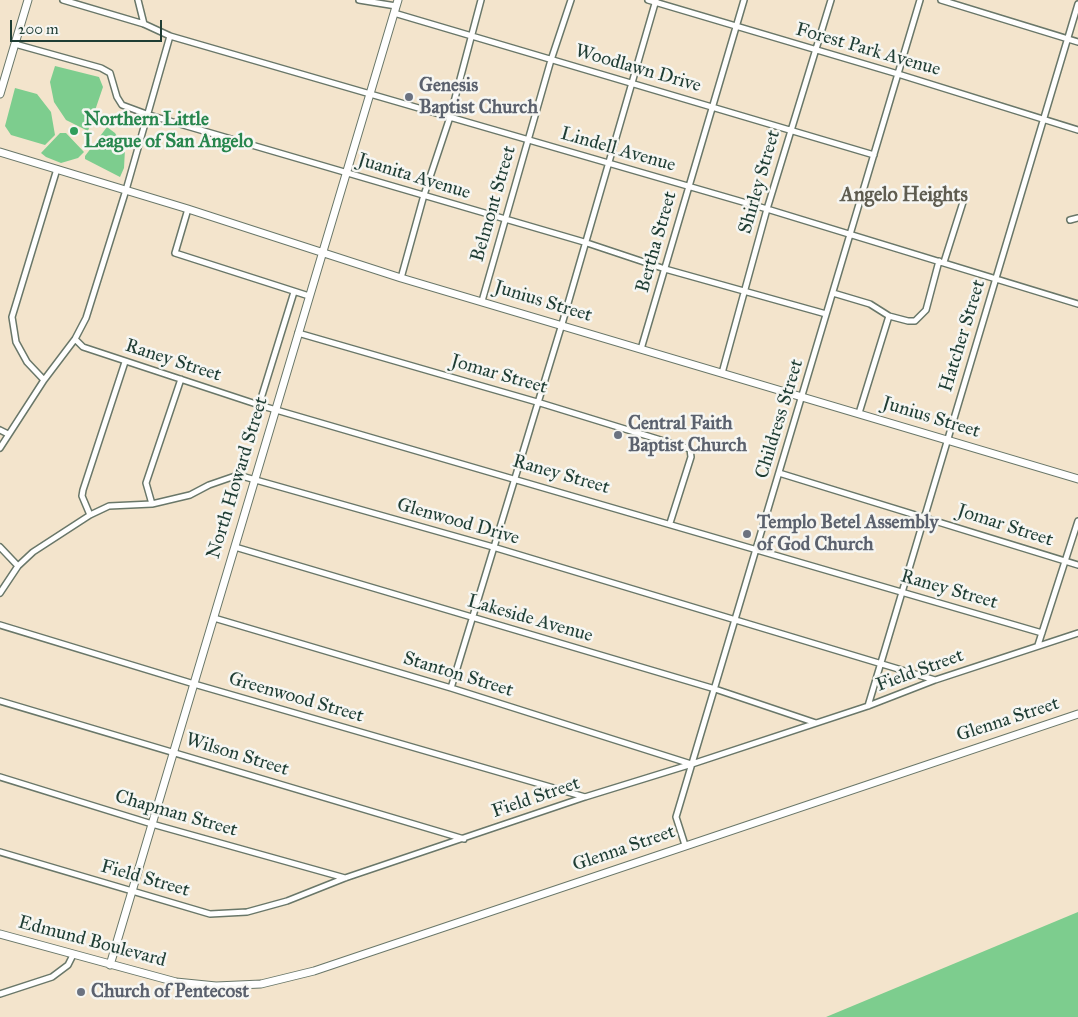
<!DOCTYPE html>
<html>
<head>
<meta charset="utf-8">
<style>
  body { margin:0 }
  #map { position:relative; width:1078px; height:1017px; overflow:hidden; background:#f3e4cc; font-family:"IM FELL Great Primer",serif }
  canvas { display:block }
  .scale { position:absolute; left:10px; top:20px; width:152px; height:22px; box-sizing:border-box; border:2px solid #1f3d34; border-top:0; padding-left:6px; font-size:15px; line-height:18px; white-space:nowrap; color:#1f3d34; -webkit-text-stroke:4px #f6f6f2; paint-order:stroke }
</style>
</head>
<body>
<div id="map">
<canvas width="1078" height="1017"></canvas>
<div class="scale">200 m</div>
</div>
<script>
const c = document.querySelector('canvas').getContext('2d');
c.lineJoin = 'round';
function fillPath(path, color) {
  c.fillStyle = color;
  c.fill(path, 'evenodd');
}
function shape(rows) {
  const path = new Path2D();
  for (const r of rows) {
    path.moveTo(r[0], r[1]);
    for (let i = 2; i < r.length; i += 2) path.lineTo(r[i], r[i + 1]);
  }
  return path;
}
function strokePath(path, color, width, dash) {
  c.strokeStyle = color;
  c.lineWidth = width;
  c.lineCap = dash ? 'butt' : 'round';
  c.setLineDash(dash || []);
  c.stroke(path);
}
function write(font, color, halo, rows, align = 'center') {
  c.font = font + ' "IM FELL Great Primer",serif';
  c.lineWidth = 5;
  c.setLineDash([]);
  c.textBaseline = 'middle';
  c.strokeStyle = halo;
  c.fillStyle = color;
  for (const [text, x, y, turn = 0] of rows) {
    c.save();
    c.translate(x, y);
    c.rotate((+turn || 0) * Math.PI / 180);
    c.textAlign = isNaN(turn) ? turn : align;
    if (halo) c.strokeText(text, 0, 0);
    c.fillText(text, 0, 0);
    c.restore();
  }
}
const green = shape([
  [55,66,99,77,103,87,88,131,66,120,54,102,50,82],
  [15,88,37,94,51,112,55,135,45,145,11,135,5,126],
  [107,127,115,133,125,149,124,168,120,177,85,159,85,156],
  [60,133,66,133,84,152,78,158,61,163,46,157,41,153],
  [1078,912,1078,1017,826,1017]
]);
const street = shape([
  [63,0,144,24,170,36,767,209,1078,304],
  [138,0,144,24],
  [359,0,396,6],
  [648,0,898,74,1078,130],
  [941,0,1078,42],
  [394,13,874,155],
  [15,44,101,68,110,73,117,97,122,105,149,115,584,242,665,269,826,314],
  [188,209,175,253,309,296],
  [1070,220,1078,218],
  [944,262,964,199],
  [401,278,424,195,450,117,481,0],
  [833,293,870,304,889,316,908,321,915,321,926,310,939,261],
  [482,301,551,60,571,0],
  [298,333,537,402,690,449,691,457,670,523],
  [75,339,83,347,259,405,1042,633],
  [641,349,744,0],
  [722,373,767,209,831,0],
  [44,380,27,362,16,342,12,317,57,169],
  [259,405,294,292],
  [859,413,889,316],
  [0,430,8,434],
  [0,448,44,380,75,339,86,318,126,190,170,36],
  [779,473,1078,565],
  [152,504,146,483,181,379],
  [90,515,82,496,83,490,125,362],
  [0,547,18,566],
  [235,547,715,689,816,723],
  [0,593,18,566,33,552,90,515,109,506,152,504,190,495,209,485,238,475,493,547,935,680],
  [214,618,451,688,691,764],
  [0,625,194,684,585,797],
  [1038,645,1078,521],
  [451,688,562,324,656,0],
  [0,701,464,839],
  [868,706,1078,4],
  [0,777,152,824,345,878],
  [685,845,676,817,920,0],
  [0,852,210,914,247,912,287,901,345,878,585,797,692,764,868,706,935,680,1078,633],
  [0,994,52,977,68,965,73,955]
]);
const secondary = shape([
  [0,94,28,0],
  [0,152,188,209,401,278,1078,479],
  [0,934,176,982,216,986,261,984,314,971,1078,714],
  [110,965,398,0]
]);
const markers = [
  [409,97,5,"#6b7280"],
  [74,131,5,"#2e9e5b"],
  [618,435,5,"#6b7280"],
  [747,534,5,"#6b7280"],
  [81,992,5,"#6b7280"]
];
const streetNames = [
  ["Forest Park Avenue",868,50,16],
  ["Woodlawn Drive",638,69,16],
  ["Lindell Avenue",618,150,16],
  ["Juanita Avenue",414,177,17],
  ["Shirley Street",760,182,-74],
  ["Belmont Street",494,204,-74],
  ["Bertha Street",657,242,-74],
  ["Junius Street",543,302,17],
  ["Hatcher Street",963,336,-73],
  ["Raney Street",173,361,18],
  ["Jomar Street",499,375,16],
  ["Junius Street",931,418,17],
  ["Childress Street",780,419,-73],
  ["Raney Street",561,475,16],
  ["North Howard Street",238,478,-73],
  ["Glenwood Drive",458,522,16],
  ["Jomar Street",1005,526,18],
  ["Raney Street",949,590,16],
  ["Lakeside Avenue",530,619,16],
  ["Field Street",920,671,-20],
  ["Stanton Street",458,675,17],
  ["Greenwood Street",296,698,16],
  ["Glenna Street",1008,720,-18],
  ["Wilson Street",237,755,17],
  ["Field Street",536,798,-19],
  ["Chapman Street",176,814,16],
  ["Glenna Street",624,849,-19],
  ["Field Street",145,879,16],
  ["Edmund Boulevard",92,942,15]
];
const worshipNames = [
  ["Genesis",419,86],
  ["Baptist Church",419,108],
  ["Central Faith",628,424],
  ["Baptist Church",628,446],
  ["Templo Betel Assembly",757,523],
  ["of God Church",757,545],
  ["Church of Pentecost",91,992]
];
const leisureNames = [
  ["Northern Little",84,120],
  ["League of San Angelo",84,142]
];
const neighbourhoodNames = [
  ["Angelo Heights",904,196]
];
fillPath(green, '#7dcd8e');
strokePath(street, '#697769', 8);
strokePath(secondary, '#697769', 9);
strokePath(street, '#fff', 5);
strokePath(secondary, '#fff', 7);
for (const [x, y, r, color] of markers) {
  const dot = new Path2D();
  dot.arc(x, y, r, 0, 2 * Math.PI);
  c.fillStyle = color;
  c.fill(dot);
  strokePath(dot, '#f6f6f2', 2);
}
write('19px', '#1f3d34', '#f6f6f2', streetNames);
write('bold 19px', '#5b616d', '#f6f6f2', worshipNames, 'left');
write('bold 19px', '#27864d', '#f6f6f2', leisureNames, 'left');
write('bold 20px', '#5e5c50', '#f6f6f2', neighbourhoodNames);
</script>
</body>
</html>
